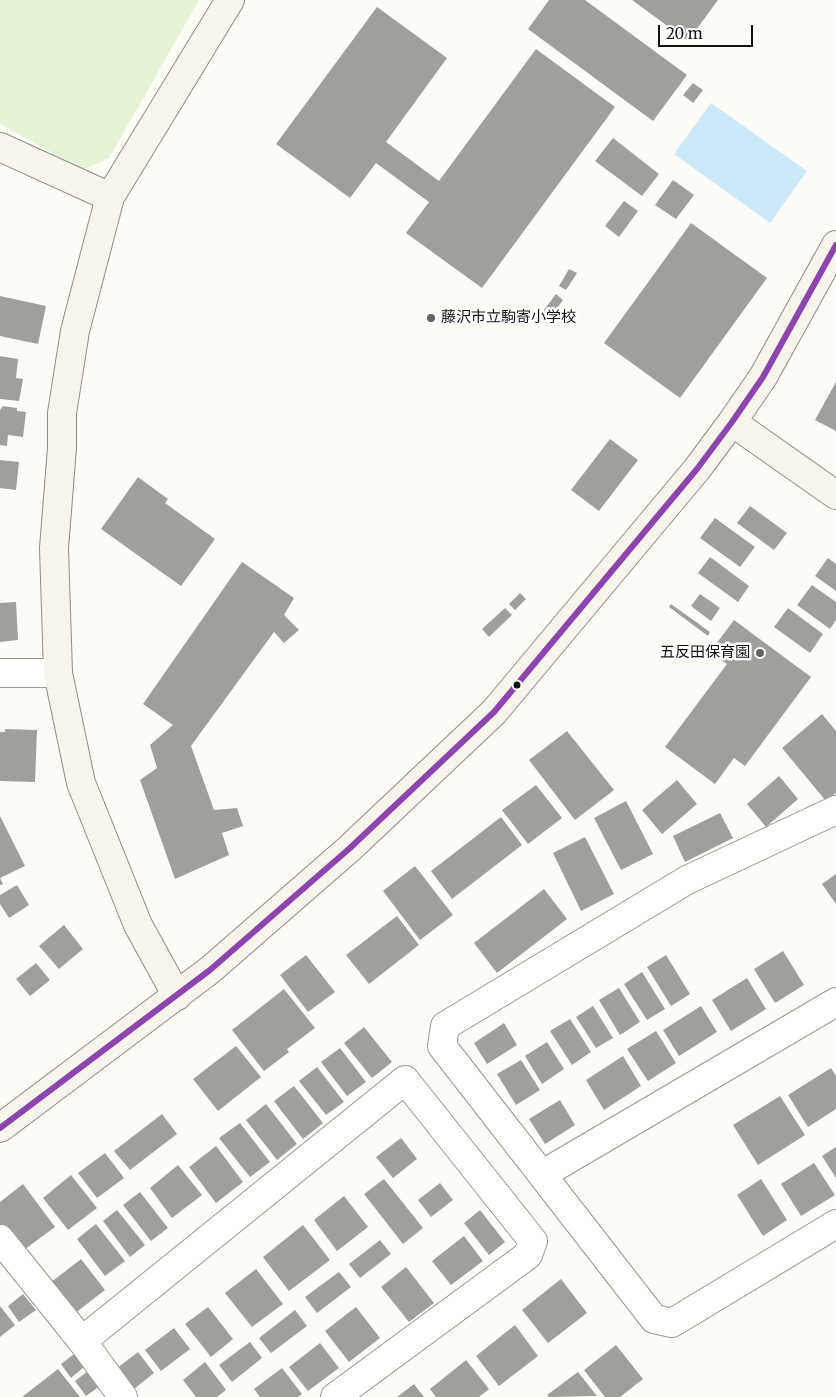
<!DOCTYPE html>
<html>
<head>
<meta charset="utf-8">
<style>
  body { margin:0 }
  #map { position:relative; width:836px; height:1397px; overflow:hidden; background:#fdfcf7; font-family:Merriweather,serif }
  canvas { display:block }
  .scale { position:absolute; left:658px; top:25px; width:95px; height:22px; box-sizing:border-box; border:2px solid #111; border-top:0; padding-left:6px; font-size:15px; line-height:18px; white-space:nowrap; color:#111; -webkit-text-stroke:4px #fff; paint-order:stroke }
</style>
</head>
<body>
<div id="map">
<canvas width="836" height="1397"></canvas>
<div class="scale">20 m</div>
</div>
<script>
const c = document.querySelector('canvas').getContext('2d');
c.lineJoin = 'round';
function fillPath(path, color) {
  c.fillStyle = color;
  c.fill(path, 'evenodd');
}
function shape(rows) {
  const path = new Path2D();
  for (const r of rows) {
    path.moveTo(r[0], r[1]);
    for (let i = 2; i < r.length; i += 2) path.lineTo(r[i], r[i + 1]);
  }
  return path;
}
function strokePath(path, color, width, dash) {
  c.strokeStyle = color;
  c.lineWidth = width;
  c.lineCap = dash ? 'butt' : 'round';
  c.setLineDash(dash || []);
  c.stroke(path);
}
function write(font, color, halo, rows, align = 'center') {
  c.font = font + ' Merriweather,"Noto Sans JP",serif';
  c.lineWidth = 5;
  c.setLineDash([]);
  c.textBaseline = 'middle';
  c.strokeStyle = halo;
  c.fillStyle = color;
  for (const [text, x, y, turn = 0] of rows) {
    c.save();
    c.translate(x, y);
    c.rotate((+turn || 0) * Math.PI / 180);
    c.textAlign = isNaN(turn) ? turn : align;
    if (halo) c.strokeText(text, 0, 0);
    c.fillText(text, 0, 0);
    c.restore();
  }
}
const green = shape([
  [0,0,199,0,109,158,83,170,0,124]
]);
const water = shape([
  [711,103,807,171,770,223,674,154]
]);
const building = shape([
  [549,0,585,0,687,75,653,121,528,29],
  [632,0,718,0,688,41],
  [377,7,447,58,386,142,439,181,536,49,615,107,482,288,406,233,429,202,376,163,350,198,276,144],
  [693,83,703,90,693,103,683,95],
  [613,138,659,174,642,196,595,161],
  [673,180,694,195,676,219,655,205],
  [624,201,638,211,619,237,605,226],
  [691,223,767,278,680,398,604,343],
  [569,269,577,273,566,290,559,286],
  [556,294,563,300,546,323,538,318],
  [0,296,46,306,38,344,0,336],
  [0,356,18,359,16,378,23,379,19,401,0,399],
  [836,382,836,431,815,420],
  [3,406,17,408,17,411,26,412,23,437,8,435,7,446,0,445,0,410],
  [610,439,638,460,599,511,571,490],
  [0,460,19,462,16,490,0,488],
  [138,477,168,499,165,503,215,539,181,586,101,529],
  [750,506,787,533,774,550,737,523],
  [715,518,755,547,740,567,700,538],
  [710,557,749,586,738,602,698,573],
  [828,558,836,564,836,591,815,576],
  [242,562,294,598,284,615,299,630,284,643,274,632,191,746,214,810,237,808,243,826,222,833,229,855,175,879,140,780,157,768,150,745,173,725,143,704],
  [812,585,836,602,836,620,830,629,797,605],
  [520,593,526,599,515,610,509,604],
  [700,594,720,608,711,621,691,606],
  [16,602,18,640,0,642,0,603],
  [671,604,710,632,708,636,669,607],
  [505,608,512,615,489,637,482,629],
  [788,608,823,634,810,653,774,627],
  [734,620,811,677,745,766,734,758,715,784,665,747,727,664,710,652],
  [822,714,836,731,836,793,826,801,782,748],
  [5,729,37,730,35,782,0,781,0,732,5,732],
  [567,731,614,790,575,820,529,760],
  [779,776,798,799,766,827,747,804],
  [677,780,697,804,662,834,642,810],
  [536,785,562,818,528,844,502,810],
  [626,801,653,854,621,870,594,818],
  [720,813,733,838,685,862,673,836],
  [0,816,25,866,0,878,3,884,0,885],
  [501,817,522,845,452,899,431,871],
  [585,837,614,894,581,911,553,853],
  [415,866,453,915,420,940,383,891],
  [836,874,836,904,822,884],
  [17,885,29,905,9,918,0,904,0,895],
  [544,889,567,919,497,973,474,943],
  [397,916,419,945,369,984,346,955],
  [64,925,83,949,59,969,39,946],
  [783,951,804,985,775,1003,754,969],
  [306,955,335,992,308,1012,280,975],
  [666,955,690,994,671,1006,647,967],
  [36,963,50,980,30,996,16,979],
  [642,972,665,1009,647,1020,624,984],
  [747,978,766,1009,731,1031,712,1000],
  [619,988,640,1022,620,1035,599,1000],
  [284,989,315,1028,287,1049,289,1052,264,1071,232,1030],
  [593,1006,613,1038,596,1048,576,1017],
  [701,1006,717,1032,679,1056,663,1030],
  [570,1019,591,1052,572,1065,550,1031],
  [504,1023,517,1045,487,1064,474,1043],
  [364,1027,392,1062,372,1078,344,1043],
  [656,1031,676,1063,648,1081,627,1049],
  [547,1042,564,1069,542,1084,525,1056],
  [236,1046,261,1077,218,1111,193,1079],
  [340,1048,366,1082,347,1096,321,1062],
  [623,1056,641,1086,604,1110,586,1080],
  [521,1060,540,1090,516,1105,497,1074],
  [317,1067,344,1102,326,1115,299,1081],
  [831,1068,836,1076,836,1109,808,1127,788,1095],
  [294,1086,323,1123,303,1139,274,1101],
  [780,1096,805,1135,758,1165,733,1125],
  [560,1100,575,1125,545,1144,529,1119],
  [266,1104,297,1144,277,1160,246,1120],
  [162,1114,177,1134,130,1170,114,1151],
  [240,1123,270,1162,250,1177,219,1138],
  [401,1138,417,1159,393,1178,376,1157],
  [216,1146,243,1182,216,1203,189,1167],
  [836,1147,836,1178,822,1156],
  [105,1153,124,1178,97,1198,78,1173],
  [814,1163,835,1195,801,1216,781,1184],
  [178,1165,202,1195,172,1218,150,1188],
  [71,1175,97,1208,68,1230,43,1198],
  [384,1179,423,1228,403,1244,364,1194],
  [761,1179,787,1220,763,1236,737,1195],
  [440,1183,453,1200,431,1217,418,1200],
  [23,1184,55,1227,21,1252,0,1225,0,1202],
  [140,1192,168,1228,151,1241,123,1205],
  [344,1196,368,1227,337,1251,314,1220],
  [117,1210,145,1245,130,1257,103,1221],
  [480,1210,505,1242,489,1255,464,1223],
  [96,1224,125,1261,105,1276,77,1239],
  [303,1225,330,1260,289,1291,263,1257],
  [464,1236,483,1261,451,1285,432,1261],
  [380,1240,391,1254,360,1278,349,1264],
  [81,1259,105,1290,74,1314,50,1283],
  [406,1267,434,1303,409,1322,381,1287],
  [256,1269,283,1304,252,1327,225,1293],
  [339,1272,351,1287,317,1313,305,1297],
  [561,1279,587,1313,548,1343,522,1310],
  [23,1294,36,1310,19,1322,8,1306],
  [0,1306,15,1325,0,1337],
  [208,1307,233,1339,211,1357,185,1324],
  [356,1307,380,1338,349,1362,325,1331],
  [295,1310,307,1326,271,1353,259,1338],
  [515,1325,538,1356,499,1386,476,1356],
  [174,1328,190,1349,161,1371,145,1350],
  [250,1342,262,1358,232,1382,219,1365],
  [320,1343,339,1368,308,1391,289,1367],
  [616,1345,643,1379,620,1397,605,1397,584,1370],
  [138,1352,154,1373,129,1393,112,1372],
  [74,1354,84,1367,71,1378,61,1364],
  [466,1360,489,1389,479,1397,436,1397,430,1389],
  [205,1362,226,1390,217,1397,196,1397,183,1380],
  [282,1368,302,1394,298,1397,260,1397,254,1389],
  [58,1369,80,1397,22,1397],
  [88,1371,100,1386,86,1396,75,1381],
  [578,1372,597,1396,549,1397,547,1395],
  [414,1384,424,1397,397,1397]
]);
const street = shape([
  [0,673,58,673],
  [836,810,687,880,445,1026,442,1046,654,1319,672,1323,836,1224],
  [543,1174,836,1002],
  [0,1239,82,1341,123,1397],
  [82,1341,405,1080,533,1241,528,1255,335,1397]
]);
const secondary = shape([
  [0,147,110,197],
  [732,422,836,495],
  [177,996,138,925,81,783,58,673,54,548,62,448,62,413,75,331,110,197,230,0],
  [0,1128,210,970,350,848,494,712,697,469,732,422,763,377,836,245]
]);
const bus1 = shape([
  [0,1128,210,970,350,848,494,712,697,469,732,422,763,377,836,245]
]);
const markers = [
  [431,318,5,"#646362"],
  [760,653,5,"#646362"],
  [517,685,4.5,"#111"]
];
const poiNames = [
  ["藤沢市立駒寄小学校",441,318],
  ["五反田保育園",750,653,"right"]
];
fillPath(green, '#e7f3d7');
fillPath(water, '#cde8f7');
fillPath(building, '#a19f9c');
strokePath(street, '#979795', 30);
strokePath(secondary, '#8e8d8b', 30);
strokePath(street, '#fffffe', 28);
strokePath(secondary, '#f6f4eb', 28);
strokePath(bus1, '#8e44ad', 6);
for (const [x, y, r, color] of markers) {
  const dot = new Path2D();
  dot.arc(x, y, r, 0, 2 * Math.PI);
  c.fillStyle = color;
  c.fill(dot);
  strokePath(dot, '#fff', 2);
}
write('15px', '#111', '#fff', poiNames, 'left');
</script>
</body>
</html>
